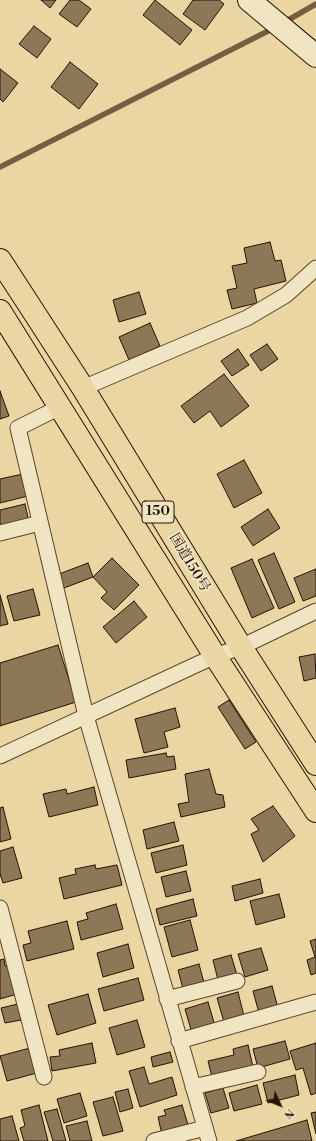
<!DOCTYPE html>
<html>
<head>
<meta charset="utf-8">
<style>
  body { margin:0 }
  #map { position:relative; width:316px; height:1141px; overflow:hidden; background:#ead6a3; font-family:"Libre Bodoni",serif }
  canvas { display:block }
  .north { position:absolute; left:260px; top:1085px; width:40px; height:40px; -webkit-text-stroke:3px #f1e4c3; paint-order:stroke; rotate:134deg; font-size:11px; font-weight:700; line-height:16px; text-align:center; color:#271204 }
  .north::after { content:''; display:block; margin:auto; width:14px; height:18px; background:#271204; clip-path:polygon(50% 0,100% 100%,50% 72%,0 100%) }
</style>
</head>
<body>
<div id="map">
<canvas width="316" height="1141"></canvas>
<div class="north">N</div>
</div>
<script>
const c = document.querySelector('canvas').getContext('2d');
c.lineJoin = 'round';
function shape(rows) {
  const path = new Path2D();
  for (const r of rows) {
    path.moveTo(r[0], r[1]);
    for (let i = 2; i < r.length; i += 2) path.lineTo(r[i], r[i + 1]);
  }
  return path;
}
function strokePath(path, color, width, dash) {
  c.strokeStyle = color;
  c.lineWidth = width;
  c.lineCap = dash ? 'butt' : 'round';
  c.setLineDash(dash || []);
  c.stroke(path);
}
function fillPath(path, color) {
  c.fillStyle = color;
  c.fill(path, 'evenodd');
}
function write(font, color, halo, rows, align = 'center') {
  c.font = font + ' "Libre Bodoni","Noto Serif JP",serif';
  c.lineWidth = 4;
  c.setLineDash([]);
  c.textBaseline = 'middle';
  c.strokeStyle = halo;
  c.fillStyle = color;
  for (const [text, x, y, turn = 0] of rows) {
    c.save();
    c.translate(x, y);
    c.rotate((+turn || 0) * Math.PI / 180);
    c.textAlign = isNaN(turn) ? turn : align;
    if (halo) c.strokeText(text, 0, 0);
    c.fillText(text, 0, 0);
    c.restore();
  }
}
const stream = shape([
  [283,23,316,4],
  [0,167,274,28]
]);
const building = shape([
  [41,0,56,0,50,8,41,0],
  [70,0,79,0,91,9,77,27,59,14,70,0],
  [155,0,192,30,180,45,143,15,155,0],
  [193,0,219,0,224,4,205,30,183,14,193,0],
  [34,26,51,39,37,58,19,44,34,26],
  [70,62,98,84,79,109,51,87,70,62],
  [0,69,18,83,3,102,0,99,0,69],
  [270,242,275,261,281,260,286,281,254,289,257,303,232,309,227,290,237,288,232,266,247,263,244,248,270,242],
  [139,292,146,314,119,322,113,300,139,292],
  [150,323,160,346,129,360,119,337,150,323],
  [267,344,278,359,261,371,250,355,267,344],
  [238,349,249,365,232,376,221,361,238,349],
  [224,374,249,406,221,427,210,411,194,423,181,406,224,374],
  [0,391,9,416,0,419,0,391],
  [244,460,262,493,234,508,217,474,244,460],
  [23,474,28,496,0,503,0,479,23,474],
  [25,504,29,522,0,529,0,510,25,504],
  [268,509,280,528,253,546,241,527,268,509],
  [274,553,295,602,279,609,258,560,274,553],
  [112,558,139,585,114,610,101,598,107,592,93,577,112,558],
  [252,559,274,608,252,618,231,568,252,559],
  [88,563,93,577,64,588,59,574,88,563],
  [316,569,316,596,303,601,294,578,316,569],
  [33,589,40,615,14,621,7,596,33,589],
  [0,595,8,624,0,626,0,595],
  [134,601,147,617,116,643,103,627,134,601],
  [58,645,76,702,0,726,0,663,58,645],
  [315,654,316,678,304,681,299,657,315,654],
  [229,700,256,742,245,749,218,707,229,700],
  [175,708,180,727,164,732,168,747,144,753,135,719,175,708],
  [166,753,167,757,174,756,176,769,129,778,126,760,166,753],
  [209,769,216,794,223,795,225,807,181,817,178,804,189,802,185,774,209,769],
  [94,787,98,805,49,817,43,794,66,789,67,794,94,787],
  [273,806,295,836,263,862,251,834,259,830,251,819,273,806],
  [3,807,11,839,0,842,0,808,3,807],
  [174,822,179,841,147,849,143,830,174,822],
  [183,845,187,865,156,873,151,853,183,845],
  [13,847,22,878,3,883,0,874,0,851,13,847],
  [95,865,96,869,117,865,122,885,64,899,59,878,76,874,75,869,95,865],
  [186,871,191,891,166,897,161,877,186,871],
  [260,879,263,893,235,901,232,886,260,879],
  [279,894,285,917,256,925,250,901,279,894],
  [193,899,197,916,160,925,156,909,193,899],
  [116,904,123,929,81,940,77,922,88,919,86,913,116,904],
  [190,920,198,950,172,957,164,927,190,920],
  [67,921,74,949,27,961,23,945,31,943,28,931,67,921],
  [316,939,316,973,311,975,307,960,315,957,310,941,316,939],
  [128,944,134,968,103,977,97,953,128,944],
  [261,948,268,970,245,977,238,954,261,948],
  [231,955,237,975,218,980,213,960,231,955],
  [4,959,5,966,9,965,17,994,0,999,0,960,4,959],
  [199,964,204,983,183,989,178,970,199,964],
  [138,978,144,1000,104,1011,98,989,138,978],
  [272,986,278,1008,259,1013,253,991,272,986],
  [238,992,244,1016,224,1022,217,998,238,992],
  [88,994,96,1023,57,1035,48,1005,88,994],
  [208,1002,215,1026,192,1033,185,1009,208,1002],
  [18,1004,21,1020,5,1023,1,1008,18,1004],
  [137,1020,145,1047,117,1055,109,1028,137,1020],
  [285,1041,290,1059,258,1068,253,1049,285,1041],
  [92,1043,96,1063,52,1071,50,1057,60,1056,59,1050,92,1043],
  [316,1043,316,1093,311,1095,303,1068,296,1070,290,1051,316,1043],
  [248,1045,253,1067,212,1077,208,1061,234,1055,233,1049,248,1045],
  [30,1048,37,1073,7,1081,0,1056,30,1048],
  [170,1052,173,1062,153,1067,151,1057,170,1052],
  [144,1067,149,1084,172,1077,177,1095,140,1107,129,1071,144,1067],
  [295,1075,299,1095,268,1103,263,1083,295,1075],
  [257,1085,262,1104,234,1111,229,1093,257,1085],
  [223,1088,229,1108,211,1113,205,1093,223,1088],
  [128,1089,133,1108,120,1112,115,1092,128,1089],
  [80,1093,87,1116,64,1123,57,1099,80,1093],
  [113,1097,123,1131,103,1136,93,1102,113,1097],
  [39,1105,48,1141,24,1141,20,1128,25,1126,21,1110,39,1105],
  [182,1105,189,1128,162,1135,158,1117,166,1115,164,1110,182,1105],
  [57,1109,66,1141,53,1141,44,1112,57,1109],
  [316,1112,316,1134,311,1113,316,1112],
  [12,1116,19,1141,0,1141,0,1119,12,1116],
  [307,1120,312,1141,236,1141,307,1120],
  [87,1121,92,1141,70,1141,66,1126,87,1121]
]);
const street = shape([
  [83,388,247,318,286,295,316,268],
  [60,407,18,428,86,716,209,1141],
  [0,533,40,523],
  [0,756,215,656,241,647,316,611],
  [0,908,44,1077],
  [167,999,237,981],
  [179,1041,316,1002],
  [193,1087,258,1072],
  [154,1141,205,1128]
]);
const secondary = shape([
  [249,0,316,56]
]);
const highway = shape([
  [0,260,83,388,241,647,316,764],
  [0,311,215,656,316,811]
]);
const shields = [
  [158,512,32]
];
const shieldNames = [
  ["150",158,512]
];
const streetNames = [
  ["国道150号",189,563,59]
];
strokePath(stream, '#745f43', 5.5);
fillPath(building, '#8c7857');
strokePath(building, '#271204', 1);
strokePath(street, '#58432c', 17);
strokePath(secondary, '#271204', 24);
strokePath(highway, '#271204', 24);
strokePath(street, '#f1e4c3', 15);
strokePath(secondary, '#f1e4c3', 22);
strokePath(highway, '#ead6a3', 22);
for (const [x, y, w] of shields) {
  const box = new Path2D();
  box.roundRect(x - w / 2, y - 11, w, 22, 3);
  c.fillStyle = '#f1e4c3';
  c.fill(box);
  strokePath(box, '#271204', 1);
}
write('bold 13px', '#271204', null, shieldNames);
write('14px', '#271204', '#f1e4c3', streetNames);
</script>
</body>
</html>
